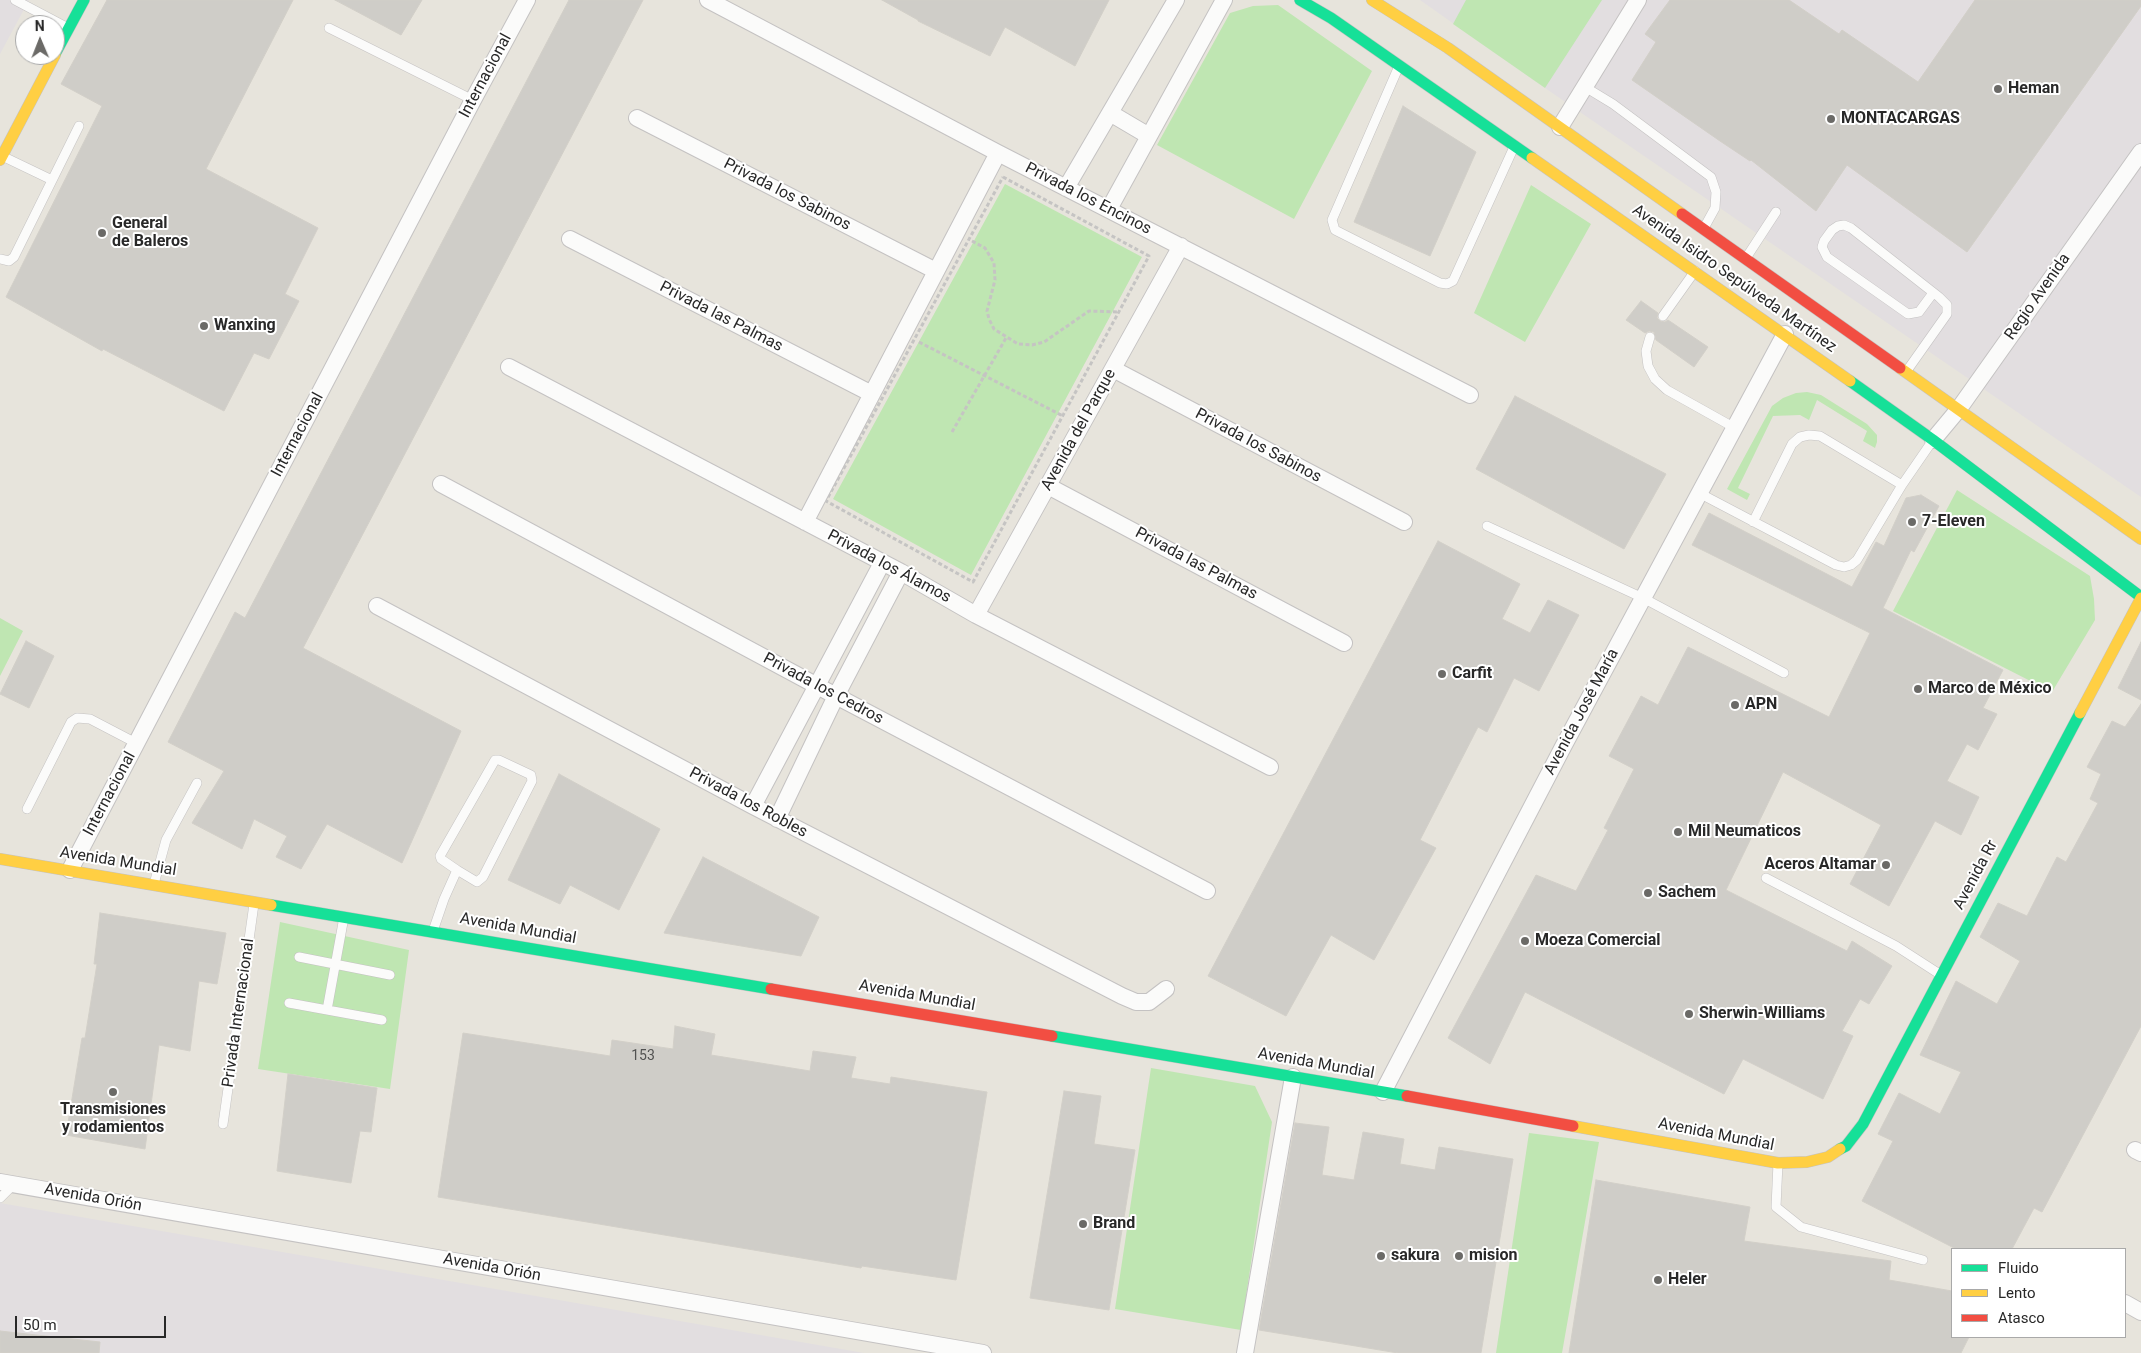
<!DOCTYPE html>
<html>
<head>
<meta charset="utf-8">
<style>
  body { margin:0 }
  #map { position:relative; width:2141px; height:1353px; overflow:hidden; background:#e7e4dc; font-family:Roboto,sans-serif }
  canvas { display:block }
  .legend { position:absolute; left:1951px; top:1248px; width:175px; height:90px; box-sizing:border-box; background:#fff; border:1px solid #a9a9a9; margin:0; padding:6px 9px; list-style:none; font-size:15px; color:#282828 }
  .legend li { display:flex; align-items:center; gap:10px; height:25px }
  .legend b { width:25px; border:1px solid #a9a9a9 }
  .north { position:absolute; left:15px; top:15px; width:50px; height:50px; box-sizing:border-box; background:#fff; border:1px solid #a9a9a9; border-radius:50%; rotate:359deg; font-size:14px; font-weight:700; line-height:20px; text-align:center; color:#282828 }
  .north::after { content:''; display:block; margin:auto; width:18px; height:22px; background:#6b6a67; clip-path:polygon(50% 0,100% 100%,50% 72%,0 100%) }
  .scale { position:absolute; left:15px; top:1316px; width:151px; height:22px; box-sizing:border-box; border:2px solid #282828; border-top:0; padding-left:6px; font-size:15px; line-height:18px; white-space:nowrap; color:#282828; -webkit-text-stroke:4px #fff; paint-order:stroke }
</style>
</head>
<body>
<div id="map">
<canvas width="2141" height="1353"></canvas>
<ul class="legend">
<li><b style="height:6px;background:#16e098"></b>Fluido</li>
<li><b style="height:6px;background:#ffcf43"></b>Lento</li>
<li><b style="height:6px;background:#f24e42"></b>Atasco</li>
</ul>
<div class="north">N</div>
<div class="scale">50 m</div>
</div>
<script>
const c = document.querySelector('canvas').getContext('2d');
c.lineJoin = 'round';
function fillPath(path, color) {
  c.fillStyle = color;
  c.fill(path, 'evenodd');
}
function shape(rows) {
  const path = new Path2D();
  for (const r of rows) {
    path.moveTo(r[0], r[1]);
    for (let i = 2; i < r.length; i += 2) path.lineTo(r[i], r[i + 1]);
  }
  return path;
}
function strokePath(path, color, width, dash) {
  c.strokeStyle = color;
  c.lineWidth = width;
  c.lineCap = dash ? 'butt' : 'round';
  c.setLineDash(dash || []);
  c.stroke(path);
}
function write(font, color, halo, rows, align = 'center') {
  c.font = font + ' Roboto,sans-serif';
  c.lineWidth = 4;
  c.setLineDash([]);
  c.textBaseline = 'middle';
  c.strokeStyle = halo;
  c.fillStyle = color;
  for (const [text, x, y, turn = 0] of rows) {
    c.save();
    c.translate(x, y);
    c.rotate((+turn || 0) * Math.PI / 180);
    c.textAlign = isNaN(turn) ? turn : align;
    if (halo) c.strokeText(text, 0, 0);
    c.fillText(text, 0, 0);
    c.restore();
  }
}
const industrial = shape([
  [0,0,29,0,0,54],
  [1420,0,2141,0,2141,497,1545,88],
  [0,1203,864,1353,0,1353]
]);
const green = shape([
  [1466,0,1602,0,1545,88,1453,24],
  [1278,5,1372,71,1294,219,1157,145,1230,13,1253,6],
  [1005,184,1142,257,971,575,833,499],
  [1531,185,1591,224,1525,342,1474,313],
  [1807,392,1821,395,1867,424,1877,435,1877,442,1875,448,1863,441,1867,431,1817,400,1809,420,1800,415,1773,416,1738,488,1750,494,1747,500,1727,489,1772,406,1783,398,1796,393],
  [1957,490,2090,576,2094,599,2095,620,2052,692,1893,611],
  [0,618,23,631,0,676],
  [280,922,409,950,390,1089,258,1069],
  [1151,1068,1255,1086,1272,1122,1241,1330,1115,1309],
  [1529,1133,1599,1142,1562,1353,1496,1353]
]);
const building = shape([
  [107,0,293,0,206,169,318,228,285,294,299,301,269,359,254,353,224,411,103,349,102,351,6,297,102,106,61,84,107,0],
  [335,0,422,0,401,35,335,0],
  [569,0,643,0,303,648,461,731,402,863,327,824,301,869,276,857,287,836,254,819,242,849,192,823,224,771,168,742,235,612,245,618,569,0],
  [882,0,1109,0,1075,66,1005,27,990,56,918,21,918,20,882,0],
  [1670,0,1789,0,1839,34,1842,30,1918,82,1975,0,2141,0,2141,6,1967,252,1847,165,1816,211,1751,160,1750,161,1720,141,1632,80,1656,42,1645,34,1670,0],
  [1403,106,1476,152,1430,256,1354,222,1403,106],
  [1641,301,1658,313,1657,318,1660,321,1665,322,1668,320,1708,347,1694,367,1656,340,1654,332,1649,331,1645,333,1626,320,1641,301],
  [1515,396,1666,474,1624,549,1476,469,1515,396],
  [1921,495,1939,506,1914,552,1911,550,1883,608,2003,670,1983,708,1997,714,1978,750,1967,744,1947,781,1979,797,1961,835,1935,821,1889,906,1850,884,1881,825,1783,772,1726,890,1847,951,1852,941,1892,966,1869,1004,1860,999,1842,1031,1853,1036,1823,1099,1743,1059,1724,1094,1525,992,1490,1064,1448,1038,1536,875,1576,891,1608,830,1604,828,1634,769,1609,756,1641,696,1658,705,1688,647,1829,717,1870,633,1692,545,1709,513,1852,587,1876,542,1884,546,1906,498,1921,495],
  [1438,541,1520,584,1502,619,1530,633,1548,600,1579,615,1539,691,1514,678,1487,732,1478,727,1420,840,1436,848,1374,960,1331,935,1286,1016,1208,976,1438,541],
  [26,641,54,656,29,708,0,694,26,641],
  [2141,642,2141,700,2118,688,2141,642],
  [2141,704,2141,1026,2042,1212,2034,1208,2012,1249,1956,1249,1862,1201,1893,1141,1878,1134,1899,1093,1940,1114,1961,1072,1920,1055,1956,981,1997,1004,2020,961,1980,937,1998,903,2027,916,2057,857,2066,862,2098,803,2090,799,2101,774,2087,767,2112,721,2125,727,2141,704],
  [559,774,660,829,619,910,570,885,560,904,508,880,559,774],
  [703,857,819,917,801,956,664,933,703,857],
  [100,913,226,933,217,984,199,981,190,1051,159,1045,145,1149,66,1135,82,1038,85,1038,97,964,94,964,100,913],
  [675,1026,715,1034,711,1055,810,1071,813,1051,856,1057,851,1078,890,1084,891,1077,987,1092,956,1280,862,1266,861,1268,438,1197,463,1033,610,1056,612,1040,673,1049,675,1026],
  [288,1074,377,1088,371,1132,360,1131,351,1183,277,1171,288,1074],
  [1064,1091,1101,1096,1094,1144,1135,1150,1109,1310,1030,1298,1064,1091],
  [1295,1123,1329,1127,1322,1175,1354,1180,1363,1132,1404,1139,1400,1164,1435,1170,1439,1147,1513,1159,1481,1353,1398,1353,1259,1330,1295,1123],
  [1596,1180,1750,1207,1744,1241,1891,1261,1889,1280,1952,1291,1952,1337,1969,1337,1961,1353,1569,1353,1596,1180],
  [0,1331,100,1342,99,1353,0,1353,0,1331]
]);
const path = shape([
  [1003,177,1149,256,973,582,826,501,1003,177],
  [972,241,985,248,994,263,995,280,987,311,989,319,994,329,1018,344,1032,345,1044,342,1089,311,1119,312],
  [919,342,1063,416],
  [952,432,1006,338]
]);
const lane = shape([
  [15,0,68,28],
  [329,28,473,100],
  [1399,66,1332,220,1335,230,1440,283,1447,284,1453,281,1514,147],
  [1585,87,1613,104,1711,177,1716,192,1715,208,1704,228],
  [2,156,52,180],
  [1746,258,1776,212],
  [0,259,9,261,14,257,79,126],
  [1663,316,1695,271],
  [1650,337,1646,351,1648,366,1655,379,1667,390,1735,428],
  [1906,372,1947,314,1947,305,1939,297,1851,228,1844,225,1838,226,1832,230,1824,241,1822,247,1827,257,1908,314,1919,312,1933,293],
  [1699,493,1836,565,1844,567,1851,565,1857,560,1902,485,1933,440],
  [1753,522,1792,444,1800,437,1809,435,1820,436,1902,485],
  [1487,526,1643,598,1784,673],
  [27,809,71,722,77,718,90,719,136,743],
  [1766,878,1896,946,1941,975],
  [154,884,166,840,197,783],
  [433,931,444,899,457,870,477,882,483,877,532,781,531,775,499,760,495,760,440,856,441,859,457,870],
  [299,957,390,975],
  [289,1003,382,1020],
  [327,1010,344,917],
  [223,1124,254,904],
  [1778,1163,1776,1207,1801,1227,1923,1260],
  [0,1198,13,1185]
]);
const street = shape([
  [708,0,998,153,1470,395],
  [1110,113,1149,136],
  [637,118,936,271],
  [1560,127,1638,0],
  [1066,188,1176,0],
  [1109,209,1224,0],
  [570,239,872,394],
  [509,367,901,572,976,615,1270,767],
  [1113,369,1404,522],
  [1933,440,1958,410,2141,152],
  [441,484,836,696,1207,891],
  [1048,486,1344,643],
  [805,522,998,153],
  [377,606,753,806,1122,996,1136,1002,1149,1002,1166,989],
  [976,615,1181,246],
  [753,806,882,563],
  [777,819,836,696,901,572],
  [70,870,473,100,527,0],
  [1383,1092,1564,745,1785,334],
  [2135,1150,2141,1153],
  [0,1182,983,1353],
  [2125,1303,2141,1312],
  [1245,1353,1293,1077]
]);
const fast = shape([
  [1300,0,1331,18,1532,158],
  [55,54,84,0],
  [1850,381,1933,440,2141,597],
  [271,905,771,989],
  [1052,1036,1407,1096],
  [1840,1149,1846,1146,1863,1124,2080,713]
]);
const slow = shape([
  [1372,0,1448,48,1682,214],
  [1532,158,1850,381],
  [0,160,55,55],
  [1900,368,2141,539],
  [2080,713,2141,598],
  [0,859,271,905],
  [1573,1126,1778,1163,1807,1162,1828,1157,1840,1149]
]);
const jam = shape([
  [1682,214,1900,368],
  [771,989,1052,1036],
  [1407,1096,1573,1126]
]);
const markers = [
  [1998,89,5,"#6b6a67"],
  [1831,119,5,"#6b6a67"],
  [102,233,5,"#6b6a67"],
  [204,326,5,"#6b6a67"],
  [1912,522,5,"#6b6a67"],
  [1442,674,5,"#6b6a67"],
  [1918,689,5,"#6b6a67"],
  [1735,705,5,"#6b6a67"],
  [1678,832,5,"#6b6a67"],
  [1886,865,5,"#6b6a67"],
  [1648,893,5,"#6b6a67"],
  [1525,941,5,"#6b6a67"],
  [1689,1014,5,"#6b6a67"],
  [113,1092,5,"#6b6a67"],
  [1083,1224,5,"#6b6a67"],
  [1381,1256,5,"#6b6a67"],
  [1459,1256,5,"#6b6a67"],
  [1658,1280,5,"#6b6a67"]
];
const numberNames = [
  ["153",643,1056]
];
const streetNames = [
  ["Internacional",486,76,-62],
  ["Privada los Sabinos",787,195,27],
  ["Privada los Encinos",1088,199,27],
  ["Avenida Isidro Sepúlveda Martínez",1734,279,35],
  ["Regio Avenida",2038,297,-55],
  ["Privada las Palmas",721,317,27],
  ["Avenida del Parque",1079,430,-61],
  ["Internacional",298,435,-62],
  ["Privada los Sabinos",1258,446,28],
  ["Privada las Palmas",1196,564,28],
  ["Privada los Álamos",889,567,28],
  ["Privada los Cedros",823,689,28],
  ["Avenida José María",1582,712,-62],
  ["Internacional",110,794,-62],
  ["Privada los Robles",748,803,28],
  ["Avenida Mundial",118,862,9],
  ["Avenida Rr",1976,875,-62],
  ["Avenida Mundial",518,929,10],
  ["Avenida Mundial",917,996,10],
  ["Privada Internacional",239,1013,-82],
  ["Avenida Mundial",1316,1064,10],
  ["Avenida Mundial",1716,1135,11],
  ["Avenida Orión",93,1198,10],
  ["Avenida Orión",492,1268,10]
];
const poiNames = [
  ["Heman",2008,89],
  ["MONTACARGAS",1841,119],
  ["General",112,224],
  ["de Baleros",112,242],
  ["Wanxing",214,326],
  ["7-Eleven",1922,522],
  ["Carfit",1452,674],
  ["Marco de México",1928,689],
  ["APN",1745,705],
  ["Mil Neumaticos",1688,832],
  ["Aceros Altamar",1876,865,"right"],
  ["Sachem",1658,893],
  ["Moeza Comercial",1535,941],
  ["Sherwin-Williams",1699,1014],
  ["Transmisiones",113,1110,"center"],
  ["y rodamientos",113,1128,"center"],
  ["Brand",1093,1224],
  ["sakura",1391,1256],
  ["mision",1469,1256],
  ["Heler",1668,1280]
];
fillPath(industrial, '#e2dee0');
fillPath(green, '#bfe6b2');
fillPath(building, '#cfcdc8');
strokePath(building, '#d2cfc8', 1);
strokePath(lane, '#c4c2c2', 10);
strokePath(street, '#c4c2c2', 18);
strokePath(fast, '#c4c2c2', 12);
strokePath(slow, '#c4c2c2', 12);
strokePath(jam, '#c4c2c2', 12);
strokePath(path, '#c5c4c3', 3, [4, 2.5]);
strokePath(lane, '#fbfbfa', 9);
strokePath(street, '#fbfbfa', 16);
strokePath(fast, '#16e098', 11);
strokePath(slow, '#ffcf43', 11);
strokePath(jam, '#f24e42', 11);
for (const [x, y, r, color] of markers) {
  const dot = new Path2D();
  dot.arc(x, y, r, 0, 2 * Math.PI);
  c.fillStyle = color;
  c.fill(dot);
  strokePath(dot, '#fff', 2);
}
write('14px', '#525251', null, numberNames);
write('16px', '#282828', '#fff', streetNames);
write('bold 16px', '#282828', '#fff', poiNames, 'left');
</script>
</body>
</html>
